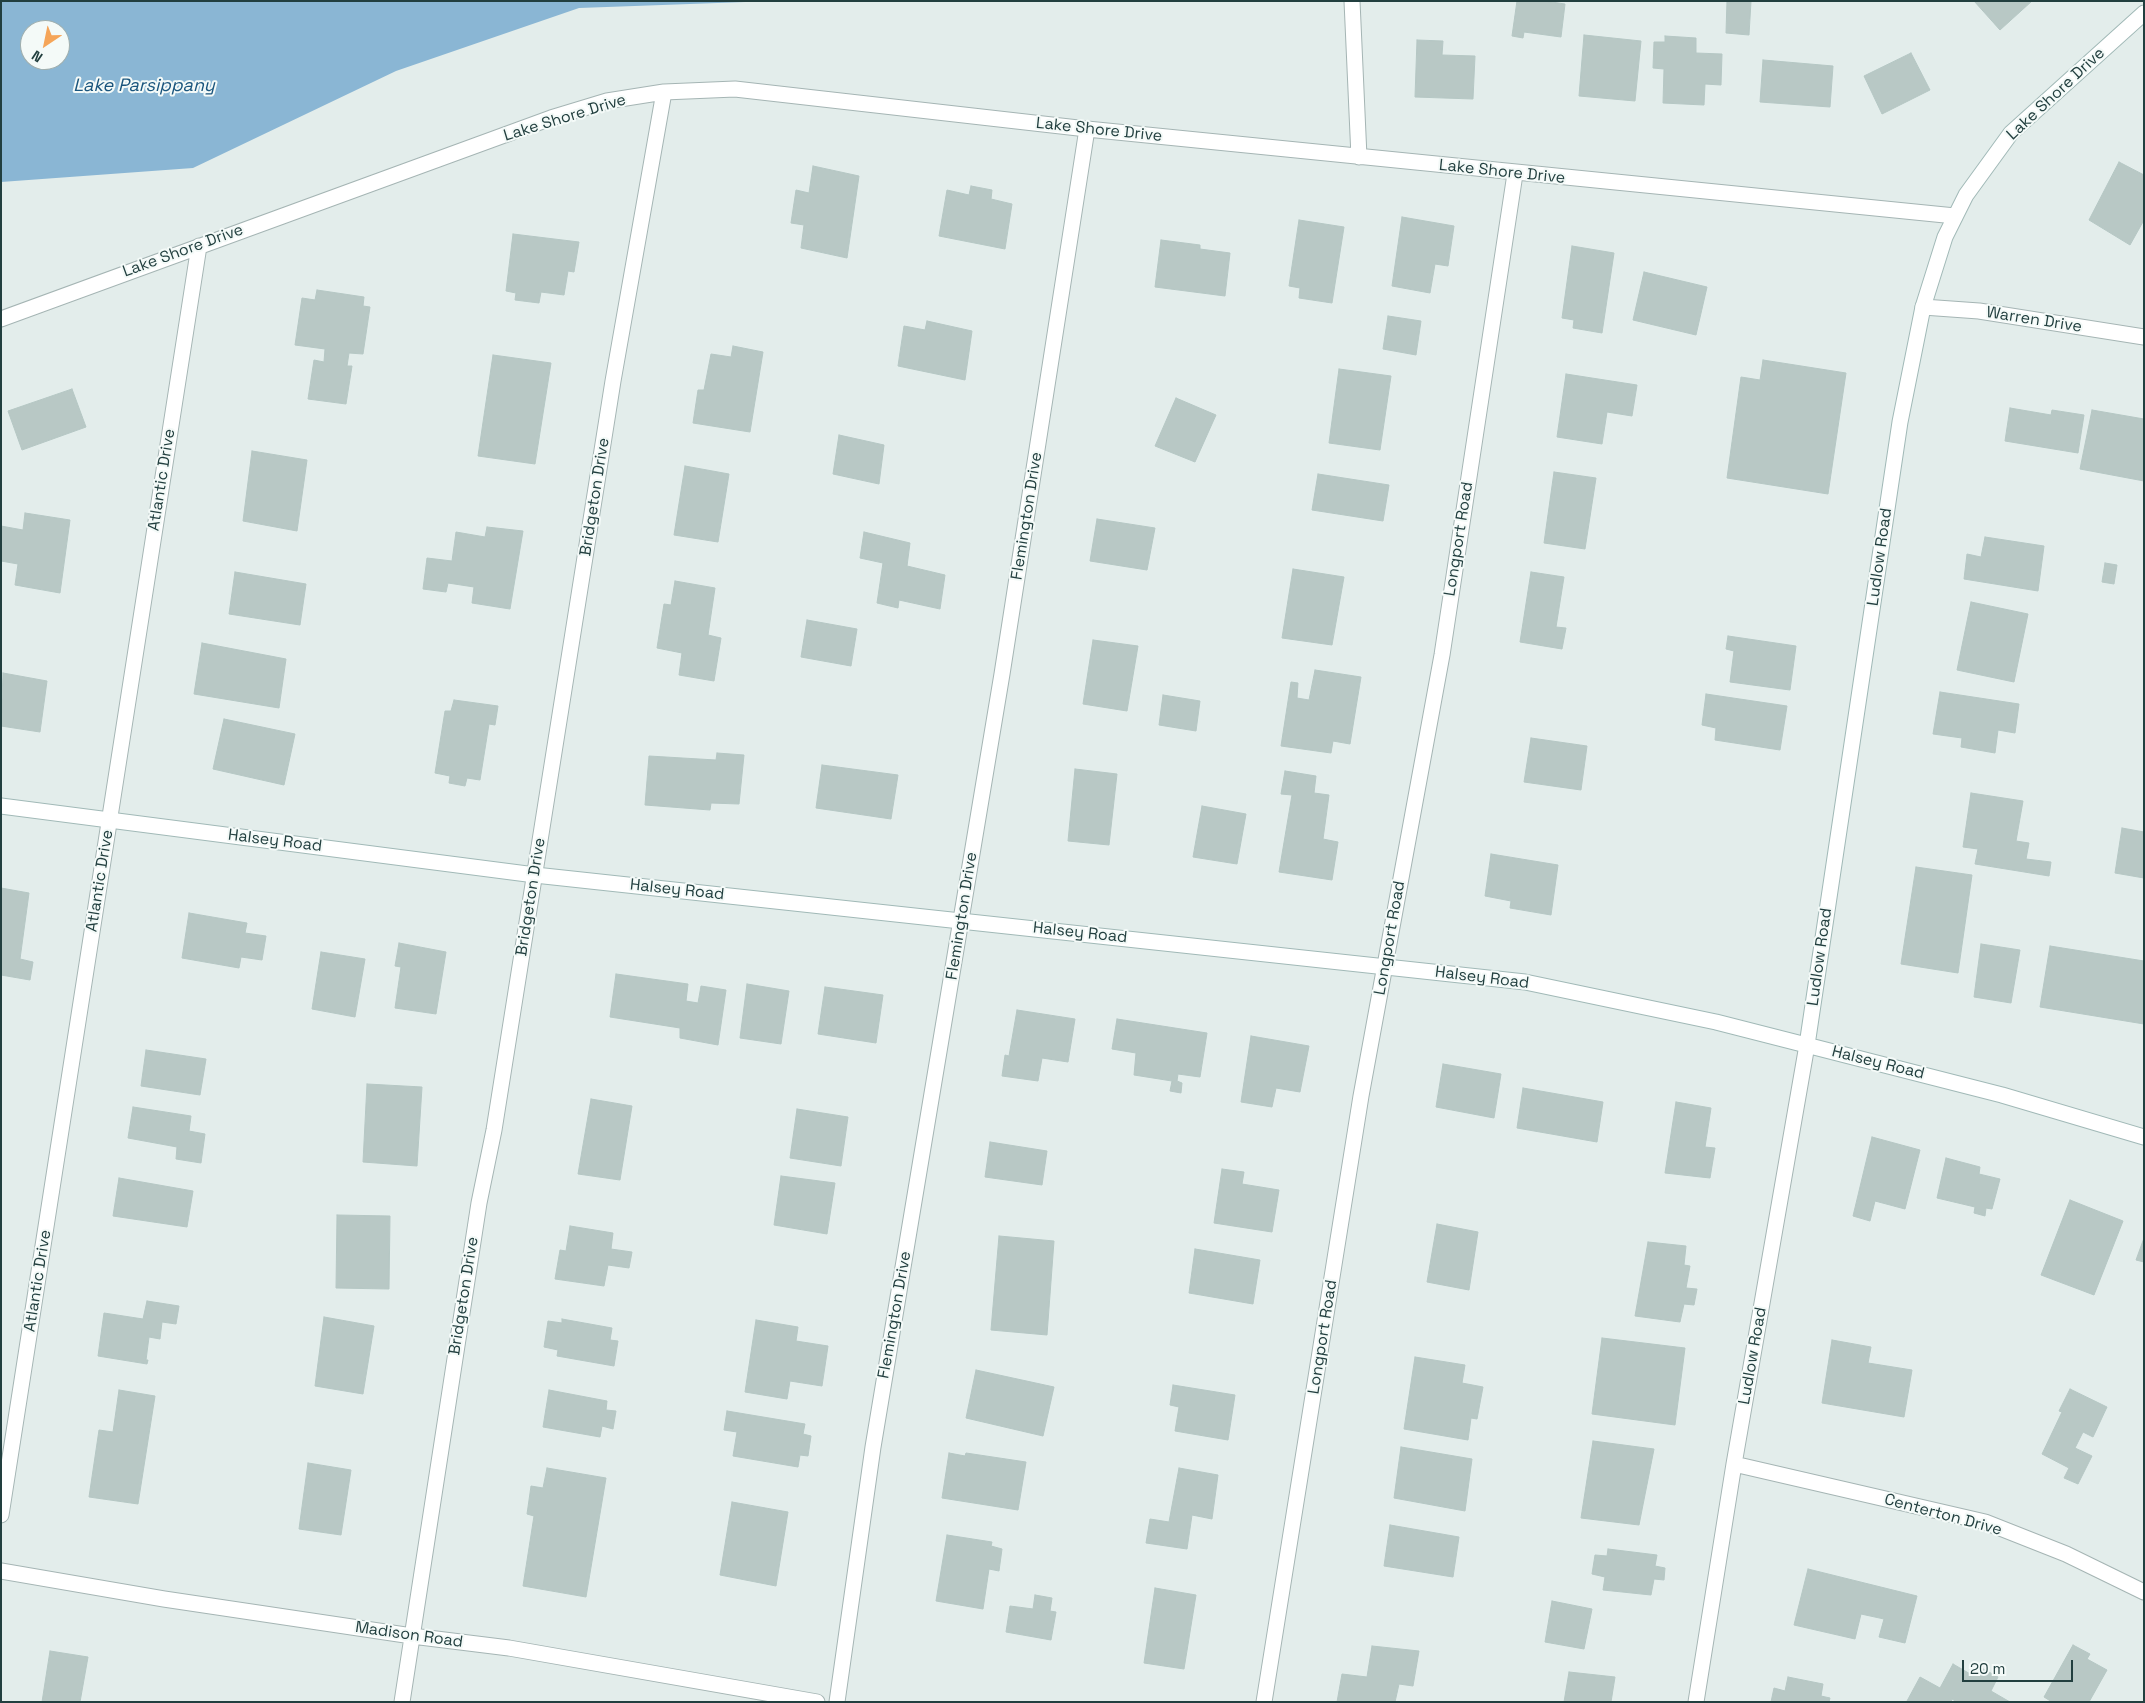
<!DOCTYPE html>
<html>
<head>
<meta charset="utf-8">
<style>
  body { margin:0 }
  #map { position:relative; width:2145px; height:1703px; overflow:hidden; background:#e3edeb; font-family:"Space Grotesk",sans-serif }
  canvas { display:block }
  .frame { position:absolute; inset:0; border:2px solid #223f3f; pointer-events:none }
  .north { position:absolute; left:20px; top:20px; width:50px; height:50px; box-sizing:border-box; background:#f4faf8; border:1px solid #a0afae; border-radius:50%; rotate:214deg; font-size:14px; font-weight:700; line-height:20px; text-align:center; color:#223f3f }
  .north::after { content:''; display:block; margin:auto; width:18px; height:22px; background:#f5a559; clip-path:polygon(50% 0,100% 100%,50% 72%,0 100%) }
  .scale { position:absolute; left:1962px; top:1660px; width:111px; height:22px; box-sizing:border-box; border:2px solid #223f3f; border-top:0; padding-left:6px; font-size:15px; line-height:18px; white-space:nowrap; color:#223f3f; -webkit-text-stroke:4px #f4faf8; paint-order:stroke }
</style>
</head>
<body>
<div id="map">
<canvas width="2145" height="1703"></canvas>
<div class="frame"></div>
<div class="north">N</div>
<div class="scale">20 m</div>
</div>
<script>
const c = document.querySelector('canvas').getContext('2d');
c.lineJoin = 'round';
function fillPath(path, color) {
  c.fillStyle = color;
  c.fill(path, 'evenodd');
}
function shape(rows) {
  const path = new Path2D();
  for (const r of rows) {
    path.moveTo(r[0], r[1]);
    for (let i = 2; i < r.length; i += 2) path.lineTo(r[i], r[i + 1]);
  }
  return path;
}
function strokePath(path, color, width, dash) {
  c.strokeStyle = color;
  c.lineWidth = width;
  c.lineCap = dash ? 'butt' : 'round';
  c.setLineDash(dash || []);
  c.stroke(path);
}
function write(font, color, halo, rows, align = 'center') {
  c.font = font + ' "Space Grotesk",sans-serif';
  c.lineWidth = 4;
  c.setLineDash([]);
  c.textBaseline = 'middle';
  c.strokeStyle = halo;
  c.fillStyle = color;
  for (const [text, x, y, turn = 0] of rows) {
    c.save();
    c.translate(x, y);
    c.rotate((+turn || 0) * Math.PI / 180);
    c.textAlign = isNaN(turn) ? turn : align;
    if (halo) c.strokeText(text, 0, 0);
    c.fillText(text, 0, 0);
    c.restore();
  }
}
const water = shape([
  [1,1,773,1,579,8,396,71,193,168,1,182],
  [30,30,60,30,60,60,30,60]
]);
const building = shape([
  [1517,1,1545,1,1565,4,1561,37,1524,32,1523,38,1512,36,1517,1],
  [1727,1,1751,1,1749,35,1726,33,1727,1],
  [1974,1,2032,1,2000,30,1974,1],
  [1584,35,1641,41,1635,101,1579,96,1584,35],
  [1665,36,1696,38,1696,53,1722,54,1721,85,1705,84,1704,105,1663,103,1664,69,1653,68,1654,42,1665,42,1665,36],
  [1417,40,1443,41,1442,55,1475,56,1473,99,1415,97,1417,40],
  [1911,53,1930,90,1882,114,1864,76,1911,53],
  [1763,60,1833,66,1830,107,1760,102,1763,60],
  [2119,162,2144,175,2144,220,2130,245,2089,220,2119,162],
  [813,166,859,176,847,258,801,248,804,225,791,223,796,190,809,193,813,166],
  [971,186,992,190,991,199,1012,204,1005,249,939,236,947,190,969,195,971,186],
  [1402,217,1454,226,1448,266,1435,264,1430,293,1392,286,1402,217],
  [1299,220,1344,227,1332,303,1299,298,1300,288,1289,286,1299,220],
  [513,234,579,242,574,272,568,271,564,295,541,292,539,303,515,300,516,293,506,291,513,234],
  [1161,240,1200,245,1200,249,1230,253,1225,296,1155,287,1161,240],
  [1572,246,1614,253,1602,333,1573,328,1574,320,1562,318,1572,246],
  [1644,272,1707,287,1696,335,1633,320,1644,272],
  [317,290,364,297,363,306,370,307,363,354,349,353,347,366,352,366,346,404,308,399,314,360,324,362,325,349,295,345,302,298,315,300,317,290],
  [1388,316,1421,321,1416,355,1383,349,1388,316],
  [927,321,972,331,965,380,898,366,904,326,925,330,927,321],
  [733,346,763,352,750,432,693,423,698,390,704,390,711,354,731,357,733,346],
  [493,355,551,363,535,464,478,456,493,355],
  [1763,360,1846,373,1828,494,1727,478,1741,377,1760,380,1763,360],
  [1339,369,1391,376,1380,450,1329,443,1339,369],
  [1566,374,1637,385,1632,416,1607,412,1602,444,1557,437,1566,374],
  [72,389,86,427,22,450,8,411,72,389],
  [1176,398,1216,415,1195,462,1155,446,1176,398],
  [2010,408,2051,415,2052,410,2084,415,2078,453,2005,441,2010,408],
  [2092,410,2144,419,2144,481,2080,469,2092,410],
  [839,435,884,445,879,484,833,474,839,435],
  [252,451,307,460,297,531,243,521,252,451],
  [685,466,729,474,718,542,674,535,685,466],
  [1554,472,1596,478,1585,549,1544,543,1554,472],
  [1318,474,1389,485,1383,521,1312,510,1318,474],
  [25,513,70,520,60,593,15,585,18,564,1,561,1,526,23,530,25,513],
  [1097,519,1155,528,1147,570,1090,561,1097,519],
  [487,527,523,531,510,609,472,603,474,587,448,583,446,592,423,589,427,558,452,561,456,532,485,537,487,527],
  [864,532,910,543,907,566,945,575,940,609,899,600,898,608,877,603,883,563,860,558,864,532],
  [1985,537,2044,546,2038,591,1964,579,1967,554,1981,557,1985,537],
  [2105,563,2117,565,2114,584,2102,582,2105,563],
  [1293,569,1344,577,1332,645,1282,638,1293,569],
  [235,572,306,584,300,625,229,614,235,572],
  [1531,572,1564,577,1556,627,1566,628,1562,649,1520,642,1531,572],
  [675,581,715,588,708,635,721,638,714,681,679,675,682,653,657,648,664,604,671,605,675,581],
  [1971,602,2028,614,2014,682,1957,670,1971,602],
  [807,620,857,629,851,666,801,657,807,620],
  [1728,636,1796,646,1790,690,1730,682,1734,651,1726,649,1728,636],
  [1093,640,1138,646,1127,711,1083,704,1093,640],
  [202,643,286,659,279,708,194,694,202,643],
  [1315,670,1361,677,1350,744,1333,741,1331,753,1281,746,1291,682,1298,683,1297,698,1309,700,1315,670],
  [3,673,47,681,40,732,1,726,3,673],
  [1940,692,2019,704,2015,733,1998,730,1995,753,1961,747,1962,738,1933,734,1940,692],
  [1706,694,1787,706,1780,750,1715,740,1716,728,1702,725,1706,694],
  [1163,695,1200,701,1196,731,1159,725,1163,695],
  [454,700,498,706,495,725,489,724,480,780,467,778,465,786,449,783,450,776,435,773,445,711,451,711,454,700],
  [224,719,295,734,284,785,213,769,224,719],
  [1531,738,1587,746,1581,790,1524,782,1531,738],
  [717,753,744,755,739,804,711,803,710,810,645,805,649,756,716,760,717,753],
  [822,765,898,775,891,819,816,808,822,765],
  [1075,769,1117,774,1109,845,1068,841,1075,769],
  [1285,771,1316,776,1314,793,1329,795,1323,839,1338,842,1332,880,1279,872,1292,795,1281,794,1285,771],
  [1971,793,2023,801,2016,841,2029,843,2026,859,2051,862,2049,876,1975,864,1978,849,1963,847,1971,793],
  [1202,806,1246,814,1237,864,1193,857,1202,806],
  [2122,828,2144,832,2144,878,2115,873,2122,828],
  [1491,854,1558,865,1551,915,1510,908,1511,901,1485,896,1491,854],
  [1916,867,1972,875,1958,973,1901,964,1916,867],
  [1,888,29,893,20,959,33,962,30,980,1,975,1,888],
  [189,913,247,923,245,933,266,936,262,960,241,957,239,968,182,958,189,913],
  [399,943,446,952,436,1014,395,1008,401,967,395,966,399,943],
  [1981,944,2020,950,2011,1003,1974,997,1981,944],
  [2050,946,2144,961,2144,1024,2040,1007,2050,946],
  [321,952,365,959,355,1017,312,1009,321,952],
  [616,974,688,984,686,1001,698,1003,701,986,726,990,718,1045,680,1038,680,1028,610,1017,616,974],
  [747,984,789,991,781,1044,740,1038,747,984],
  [825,987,883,995,876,1043,818,1034,825,987],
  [1017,1010,1075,1019,1068,1062,1042,1058,1038,1081,1002,1076,1005,1055,1009,1056,1017,1010],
  [1117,1019,1207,1033,1200,1077,1178,1074,1177,1081,1182,1083,1181,1093,1170,1091,1172,1081,1134,1075,1136,1053,1112,1049,1117,1019],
  [1251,1036,1309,1046,1300,1092,1276,1088,1272,1107,1241,1102,1251,1036],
  [146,1050,206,1059,200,1095,141,1086,146,1050],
  [1443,1064,1501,1074,1494,1118,1436,1107,1443,1064],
  [367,1084,422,1087,417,1166,363,1162,367,1084],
  [1523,1088,1603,1102,1597,1142,1517,1128,1523,1088],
  [591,1099,632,1106,620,1180,578,1174,591,1099],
  [1676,1102,1711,1108,1705,1147,1715,1148,1710,1178,1665,1173,1676,1102],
  [133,1107,191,1116,189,1131,205,1134,201,1163,176,1159,177,1147,128,1138,133,1107],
  [797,1109,848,1117,841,1166,790,1158,797,1109],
  [1872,1137,1920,1150,1905,1209,1875,1201,1870,1221,1853,1216,1872,1137],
  [990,1142,1047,1151,1042,1185,985,1177,990,1142],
  [1946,1158,1980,1167,1979,1174,2000,1179,1992,1209,1986,1208,1985,1216,1974,1213,1975,1207,1937,1198,1946,1158],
  [1222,1169,1244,1172,1242,1184,1279,1190,1272,1232,1214,1223,1222,1169],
  [781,1176,835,1183,827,1234,774,1225,781,1176],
  [119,1178,193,1191,187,1227,113,1216,119,1178],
  [2070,1200,2123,1221,2094,1295,2041,1275,2070,1200],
  [337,1215,390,1216,389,1289,336,1288,337,1215],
  [1437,1224,1478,1232,1469,1290,1427,1282,1437,1224],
  [570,1226,613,1233,611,1249,632,1252,629,1268,608,1265,604,1286,555,1279,560,1250,566,1251,570,1226],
  [999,1236,1054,1241,1047,1335,991,1330,999,1236],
  [2144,1238,2144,1262,2136,1260,2144,1238],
  [1648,1242,1686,1246,1684,1265,1690,1266,1686,1288,1697,1289,1694,1305,1684,1304,1680,1322,1635,1316,1648,1242],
  [1195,1249,1260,1260,1253,1304,1189,1293,1195,1249],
  [147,1301,179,1306,176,1324,162,1322,160,1339,149,1337,146,1360,148,1360,147,1364,98,1356,104,1313,143,1319,147,1301],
  [324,1317,374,1326,363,1394,315,1386,324,1317],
  [562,1319,612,1328,610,1340,618,1341,614,1366,557,1356,558,1350,544,1347,548,1321,562,1323,562,1319],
  [756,1320,798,1327,796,1341,828,1346,822,1386,790,1381,787,1399,745,1392,756,1320],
  [1602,1338,1685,1348,1675,1425,1592,1414,1602,1338],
  [1832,1340,1871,1347,1868,1363,1912,1370,1904,1417,1822,1403,1832,1340],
  [1415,1357,1465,1365,1462,1383,1483,1387,1477,1419,1471,1418,1468,1440,1404,1429,1415,1357],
  [976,1370,1054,1387,1043,1436,966,1418,976,1370],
  [1173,1385,1235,1395,1228,1440,1175,1431,1179,1407,1170,1405,1173,1385],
  [2070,1389,2107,1407,2093,1437,2083,1432,2075,1448,2092,1456,2078,1484,2064,1478,2069,1468,2042,1454,2062,1412,2059,1411,2070,1389],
  [119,1390,155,1396,138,1504,89,1497,99,1430,113,1432,119,1390],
  [549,1390,607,1401,606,1410,616,1411,613,1429,602,1426,600,1437,543,1427,549,1390],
  [727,1411,805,1424,803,1434,811,1436,808,1456,800,1455,798,1467,733,1456,737,1432,724,1430,727,1411],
  [1593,1441,1654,1449,1639,1525,1581,1518,1593,1441],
  [1401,1447,1472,1459,1465,1511,1394,1498,1401,1447],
  [949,1453,965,1456,966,1453,1026,1462,1018,1510,942,1498,949,1453],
  [308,1463,351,1470,341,1535,299,1529,308,1463],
  [547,1468,606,1478,586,1597,523,1586,534,1516,527,1514,531,1486,543,1488,547,1468],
  [1179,1468,1218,1475,1212,1519,1192,1515,1187,1549,1146,1543,1150,1519,1169,1522,1179,1468],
  [732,1502,788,1512,776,1586,720,1575,732,1502],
  [1390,1525,1459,1537,1453,1577,1384,1566,1390,1525],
  [947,1535,992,1542,991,1546,1002,1549,999,1571,989,1569,983,1609,936,1601,947,1535],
  [1608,1549,1657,1555,1655,1566,1665,1568,1664,1580,1654,1579,1651,1595,1603,1590,1605,1577,1592,1574,1595,1555,1607,1556,1608,1549],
  [1808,1569,1917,1596,1905,1643,1879,1637,1884,1619,1861,1614,1855,1639,1794,1625,1808,1569],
  [1155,1588,1196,1595,1184,1669,1144,1663,1155,1588],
  [1035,1595,1052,1598,1050,1611,1056,1612,1051,1640,1006,1632,1010,1606,1033,1609,1035,1595],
  [1552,1601,1592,1609,1584,1649,1545,1642,1552,1601],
  [2073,1645,2090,1654,2087,1659,2107,1670,2089,1702,2052,1702,2044,1697,2073,1645],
  [1372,1646,1419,1651,1413,1686,1399,1684,1395,1702,1337,1702,1342,1674,1367,1677,1372,1646],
  [50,1651,88,1657,80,1702,42,1702,50,1651],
  [1953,1664,1972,1675,1978,1666,1998,1677,1991,1691,2010,1702,1957,1702,1952,1699,1951,1702,1907,1701,1920,1677,1940,1688,1953,1664],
  [1569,1672,1615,1677,1611,1702,1564,1702,1569,1672],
  [1788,1677,1823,1684,1821,1696,1830,1698,1829,1702,1771,1702,1774,1688,1785,1691,1788,1677]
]);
const street = shape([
  [1352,1,1359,157],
  [1923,307,1979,311,2144,337],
  [1,319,551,118,607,101,664,92,735,89,1087,129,1955,216],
  [1734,1464,1985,1522,2066,1554,2144,1592],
  [1,1515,199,246],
  [1,1571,164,1599,412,1636,509,1648,817,1702],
  [402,1702,479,1203,494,1130,613,381,664,92],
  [837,1702,873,1447,1002,674,1087,129],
  [1264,1702,1361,1096,1442,655,1515,174],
  [1696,1702,1734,1464,1807,1045]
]);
const secondary = shape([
  [1,806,535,875,1525,982,1716,1022,2002,1095,2144,1137],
  [1807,1045,1900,422,1923,307,1945,237,1966,195,2011,133,2144,13]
]);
const streetNames = [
  ["Lake Shore Drive",2056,94,-43],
  ["Lake Shore Drive",565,118,-17],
  ["Lake Shore Drive",1099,130,6],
  ["Lake Shore Drive",1502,172,6],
  ["Lake Shore Drive",183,251,-20],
  ["Warren Drive",2034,320,9],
  ["Atlantic Drive",162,480,-81],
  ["Bridgeton Drive",595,497,-81],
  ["Flemington Drive",1027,516,-81],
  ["Longport Road",1459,539,-81],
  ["Ludlow Road",1880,557,-82],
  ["Halsey Road",275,841,7],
  ["Atlantic Drive",100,881,-81],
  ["Halsey Road",677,890,6],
  ["Bridgeton Drive",531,897,-81],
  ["Flemington Drive",962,916,-81],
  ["Halsey Road",1080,933,6],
  ["Longport Road",1390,938,-80],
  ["Ludlow Road",1820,957,-82],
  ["Halsey Road",1482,978,7],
  ["Halsey Road",1878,1063,14],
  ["Atlantic Drive",38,1281,-81],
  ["Bridgeton Drive",464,1296,-81],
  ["Flemington Drive",895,1315,-80],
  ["Longport Road",1323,1337,-81],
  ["Ludlow Road",1753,1356,-80],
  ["Centerton Drive",1943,1515,15],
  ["Madison Road",409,1635,8]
];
const waterNames = [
  ["Lake Parsippany",144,86]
];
fillPath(water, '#8ab6d4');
fillPath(building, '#b8c8c5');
strokePath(building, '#b5c7c4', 1);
strokePath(street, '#a5b5b4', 17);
strokePath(secondary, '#a1b9b7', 17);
strokePath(street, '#fff', 15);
strokePath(secondary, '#fff', 15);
write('16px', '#223f3f', '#f4faf8', streetNames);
write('italic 18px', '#1a557d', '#f4faf8', waterNames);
</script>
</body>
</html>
